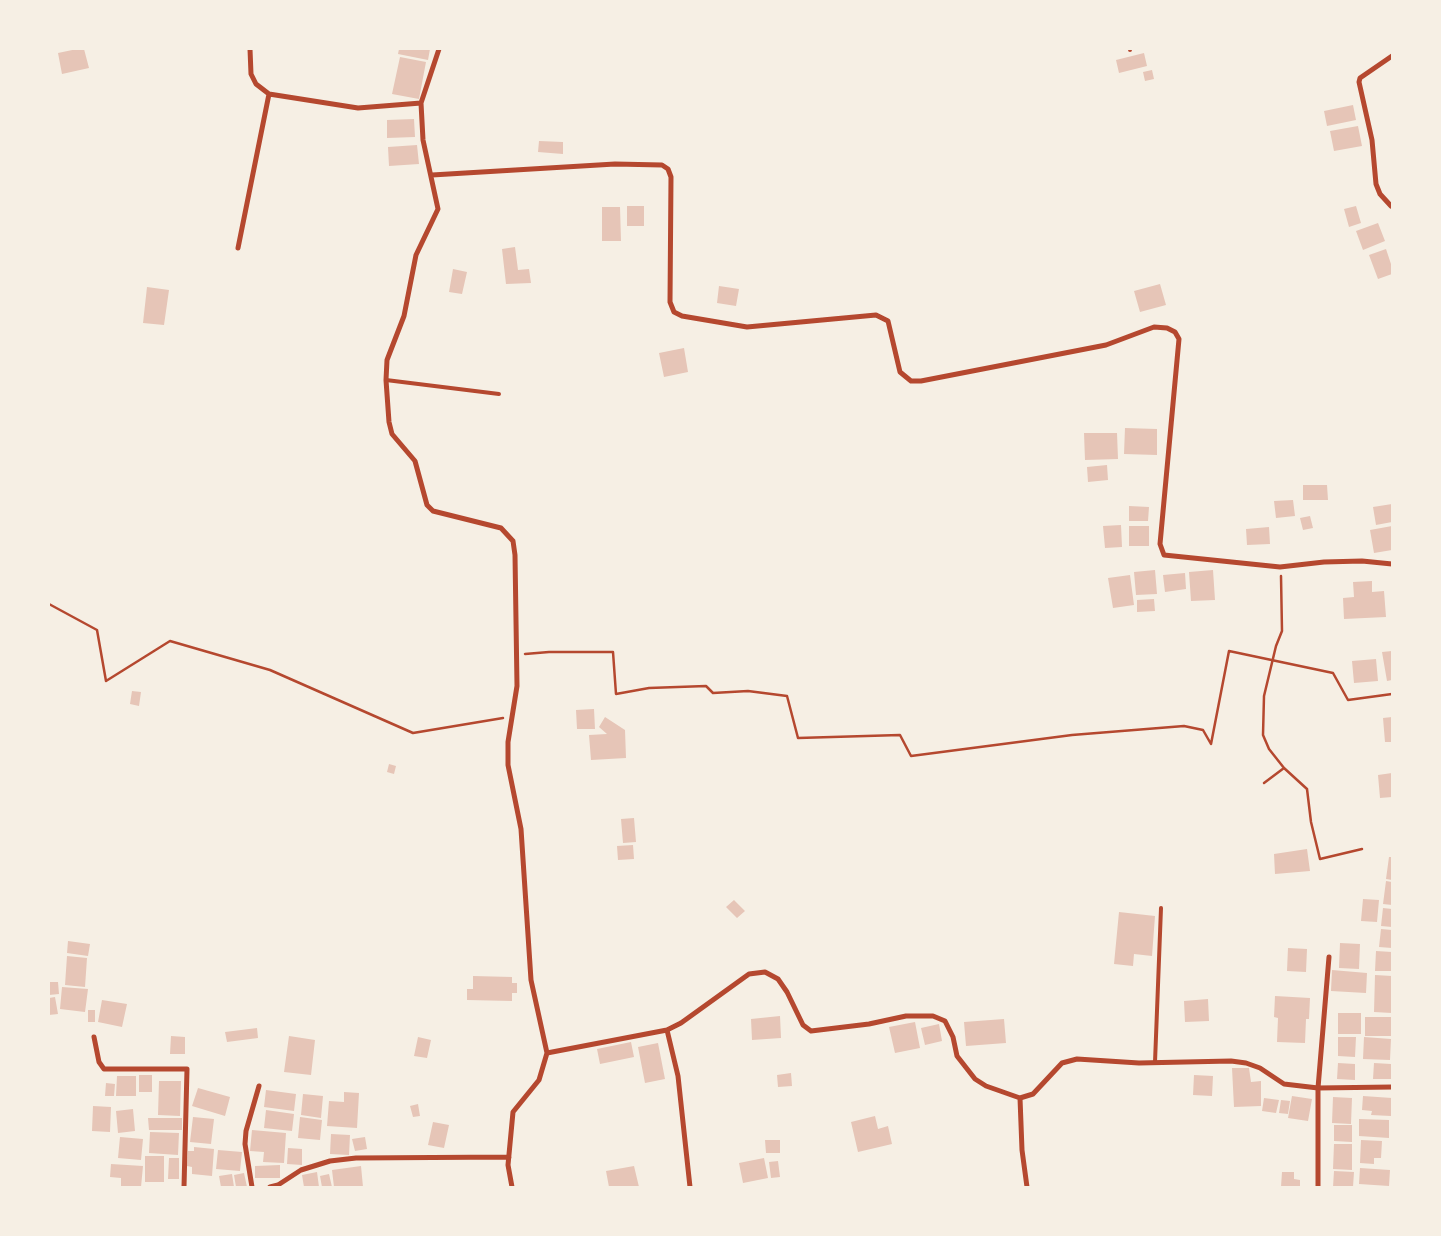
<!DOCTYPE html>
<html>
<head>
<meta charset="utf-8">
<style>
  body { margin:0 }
  #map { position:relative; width:1441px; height:1236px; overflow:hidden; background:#f6efe4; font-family:Bitter,serif }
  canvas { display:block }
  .frame { position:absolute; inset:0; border:50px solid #f6efe4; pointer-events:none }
</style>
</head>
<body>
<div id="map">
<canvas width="1441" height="1236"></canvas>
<div class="frame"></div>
</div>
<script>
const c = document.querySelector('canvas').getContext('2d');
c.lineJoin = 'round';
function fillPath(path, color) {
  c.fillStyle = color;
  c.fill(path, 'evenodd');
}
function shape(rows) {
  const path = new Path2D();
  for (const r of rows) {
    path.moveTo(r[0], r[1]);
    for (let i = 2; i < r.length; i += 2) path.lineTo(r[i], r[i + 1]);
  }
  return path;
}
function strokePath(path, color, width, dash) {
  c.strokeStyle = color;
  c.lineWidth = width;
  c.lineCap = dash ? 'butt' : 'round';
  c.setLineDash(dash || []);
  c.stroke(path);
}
const building = shape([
  [77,49,84,49,89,68,62,74,58,53],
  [399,49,430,49,428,60,398,54],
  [1144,53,1147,66,1119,73,1116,60],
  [400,57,426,62,419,99,392,94],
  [1152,70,1154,79,1145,81,1143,72],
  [1353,105,1356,120,1327,126,1324,111],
  [414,119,415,137,387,138,387,120],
  [1358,126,1362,146,1334,151,1330,131],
  [539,141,563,142,563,154,538,152],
  [417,145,419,164,389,166,388,147],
  [627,206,644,206,644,226,627,226],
  [1356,206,1361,223,1349,227,1344,209],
  [602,207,620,207,621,241,602,241],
  [1378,223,1385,241,1363,250,1356,231],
  [515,247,518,270,529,269,531,283,506,284,502,249],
  [1386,249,1392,267,1392,274,1378,279,1369,255],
  [453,269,467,272,462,294,449,292],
  [1160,284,1166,305,1140,312,1134,291],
  [719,286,739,289,736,306,717,303],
  [147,287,169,290,164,325,143,323],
  [684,348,688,372,664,377,659,353],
  [1125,428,1157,429,1157,455,1124,454],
  [1084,433,1117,433,1118,459,1085,460],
  [1107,465,1108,480,1088,482,1087,467],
  [1303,485,1327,485,1328,500,1303,500],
  [1293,500,1295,516,1276,518,1274,501],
  [1392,504,1392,522,1376,525,1373,507],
  [1129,506,1149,507,1148,521,1129,521],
  [1310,516,1313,528,1303,530,1300,518],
  [1121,525,1122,547,1105,548,1103,526],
  [1129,526,1149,526,1149,546,1129,546],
  [1392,526,1392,550,1374,553,1370,530],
  [1269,527,1270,544,1247,545,1246,529],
  [1155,570,1157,594,1136,595,1134,572],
  [1213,570,1215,600,1191,601,1189,572],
  [1185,573,1186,589,1165,592,1163,575],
  [1130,575,1134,605,1113,608,1108,578],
  [1372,581,1372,592,1384,591,1386,617,1344,619,1343,598,1354,597,1353,582],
  [1154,599,1155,611,1137,612,1137,600],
  [1392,651,1392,680,1387,681,1382,652],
  [1376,659,1378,681,1354,683,1352,661],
  [132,691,141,692,139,706,130,704],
  [594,709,595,729,577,729,576,710],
  [605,717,625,730,626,758,591,760,589,735,607,734,599,727],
  [1392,717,1392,742,1385,742,1383,718],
  [389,764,396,766,394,774,387,772],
  [1392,773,1392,797,1380,798,1378,775],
  [634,818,636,842,623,843,621,819],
  [633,845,634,859,618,860,617,846],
  [1307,849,1310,871,1275,874,1274,854],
  [1389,857,1392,857,1392,880,1386,879],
  [1386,881,1392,882,1392,905,1383,904],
  [1363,899,1379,900,1377,922,1361,921],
  [734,900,745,911,737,918,726,907],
  [1383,908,1392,909,1392,927,1381,926],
  [1119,912,1155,916,1152,956,1134,954,1133,966,1114,964],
  [1381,929,1392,930,1392,948,1379,947],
  [68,941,90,944,88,956,67,953],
  [1340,943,1360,944,1359,969,1339,968],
  [1288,948,1307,949,1306,972,1287,971],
  [1376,951,1392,952,1392,971,1375,971],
  [67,956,87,958,85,987,65,985],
  [1332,970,1367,973,1366,993,1331,991],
  [1375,975,1392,976,1392,1013,1374,1012],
  [473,976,512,977,512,983,517,983,517,993,512,993,512,1001,467,1000,467,989,473,989],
  [49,982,58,982,59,994,49,995],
  [62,987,88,989,85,1012,60,1009],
  [1275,996,1310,998,1309,1019,1306,1019,1305,1043,1277,1042,1278,1018,1274,1017],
  [55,997,58,1014,49,1015,49,998],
  [1208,999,1209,1021,1185,1022,1184,1001],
  [102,1000,127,1004,122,1027,98,1022],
  [88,1010,95,1010,95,1022,88,1022],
  [1338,1013,1361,1013,1361,1034,1338,1034],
  [780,1016,781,1038,752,1040,751,1019],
  [1365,1017,1392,1017,1392,1036,1365,1036],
  [1004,1019,1006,1043,966,1046,964,1022],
  [915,1022,920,1048,895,1053,889,1027],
  [939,1024,942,1041,925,1045,921,1028],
  [257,1028,258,1038,227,1042,225,1032],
  [171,1036,185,1037,185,1054,170,1054],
  [289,1036,315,1040,311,1075,284,1072],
  [418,1037,431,1040,427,1058,414,1056],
  [1338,1037,1356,1037,1355,1057,1338,1056],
  [1364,1037,1391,1039,1390,1060,1363,1059],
  [631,1042,634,1057,600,1064,597,1049],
  [658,1043,665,1079,645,1083,638,1047],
  [1338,1063,1355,1064,1355,1080,1337,1079],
  [1374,1063,1391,1064,1391,1079,1373,1079],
  [1232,1068,1249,1068,1251,1082,1261,1081,1261,1106,1234,1107],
  [791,1073,792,1086,778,1087,777,1075],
  [139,1075,152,1075,152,1092,139,1092],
  [1194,1075,1213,1076,1212,1096,1193,1095],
  [117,1076,136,1076,136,1096,116,1096],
  [159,1081,181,1081,180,1116,158,1115],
  [106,1083,115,1084,114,1096,105,1096],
  [198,1088,230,1097,225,1116,192,1106],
  [266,1090,296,1094,294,1111,264,1107],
  [344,1092,359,1093,357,1128,327,1126,329,1101,344,1102],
  [303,1094,323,1096,321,1118,301,1115],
  [1292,1096,1312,1099,1308,1121,1288,1118],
  [1363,1096,1392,1098,1391,1116,1371,1115,1372,1111,1362,1110],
  [1333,1097,1352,1098,1351,1124,1332,1123],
  [1264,1098,1279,1100,1276,1113,1262,1111],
  [1281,1100,1290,1101,1288,1114,1279,1113],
  [418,1104,420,1116,413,1117,410,1106],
  [93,1106,111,1107,110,1132,92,1131],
  [133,1109,135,1131,118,1133,116,1111],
  [266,1110,294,1114,292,1131,264,1128],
  [875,1116,878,1129,888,1126,892,1144,858,1152,851,1122],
  [193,1117,214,1119,211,1144,190,1142],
  [300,1117,322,1120,320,1140,298,1138],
  [148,1118,182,1118,182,1130,149,1130],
  [1359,1119,1389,1120,1389,1138,1359,1136],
  [433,1122,449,1125,444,1148,428,1145],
  [1334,1125,1352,1125,1352,1142,1334,1141],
  [252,1130,286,1133,284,1163,263,1162,264,1152,250,1151],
  [150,1132,179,1133,178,1155,149,1153],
  [331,1134,350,1135,349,1155,330,1154],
  [120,1137,143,1139,141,1160,118,1158],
  [365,1137,367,1149,355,1151,352,1139],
  [765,1140,780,1140,780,1153,766,1153],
  [1361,1140,1382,1141,1381,1158,1374,1158,1374,1164,1360,1163],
  [1334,1144,1352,1144,1352,1170,1333,1169],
  [194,1147,214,1149,212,1176,192,1174,192,1167,187,1166,188,1151,194,1151],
  [288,1148,302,1149,302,1165,287,1164],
  [218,1150,242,1152,240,1171,216,1169],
  [145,1156,164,1156,164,1182,145,1182],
  [169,1158,179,1158,179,1179,168,1179],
  [764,1158,768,1178,743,1183,739,1163],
  [778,1161,780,1177,771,1178,769,1162],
  [111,1164,143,1166,141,1187,121,1187,121,1178,110,1177],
  [280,1165,280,1178,255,1178,255,1166],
  [361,1166,363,1187,334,1187,332,1170],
  [634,1166,639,1187,609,1187,606,1171],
  [1360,1168,1390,1170,1389,1186,1359,1184],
  [1334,1171,1354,1172,1353,1187,1333,1187],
  [317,1172,319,1187,304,1187,302,1175],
  [1282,1172,1294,1172,1294,1179,1300,1180,1300,1187,1281,1187],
  [244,1173,247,1187,236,1187,234,1175],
  [232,1174,234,1187,221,1187,219,1176],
  [329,1174,332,1187,322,1187,320,1176]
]);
const path = shape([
  [1281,576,1282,631,1276,646,1264,696,1263,735,1269,749,1284,768,1307,789,1311,822,1320,859,1362,849],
  [49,604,97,630,106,681,170,641,270,670,413,733,503,718],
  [525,654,549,652,613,652,616,694,649,688,706,686,713,693,748,691,787,696,798,738,900,735,911,756,1072,735,1184,726,1203,730,1211,744,1229,651,1333,673,1348,700,1392,694],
  [1264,783,1284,768]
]);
const service = shape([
  [1130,49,1130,50],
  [386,380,499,394],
  [1155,1062,1161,908]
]);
const minor = shape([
  [250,49,251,74,256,84,269,94,358,108,421,103],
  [439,49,421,103,423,140,438,209,416,255,404,316,387,360,386,380,389,422,392,434,415,461,427,505,433,511,501,528,513,541,515,555,517,686,508,742,508,765,521,829,531,980,547,1053,539,1080,513,1112,508,1165,512,1187],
  [432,175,615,164,662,165,668,169,671,177,670,302,674,312,682,316,747,327,876,315,888,321,900,372,911,381,921,381,1106,345,1154,327,1167,328,1175,332,1179,339,1160,544,1164,555,1280,567,1324,562,1362,561,1392,564],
  [1391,206,1380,194,1376,184,1372,140,1359,82,1360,78,1392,56],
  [238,248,269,94],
  [667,1030,678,1076,690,1187],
  [94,1037,99,1062,104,1069,187,1069,184,1187],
  [547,1053,667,1030,681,1023,749,974,765,972,778,979,787,992,803,1025,811,1031,869,1024,906,1016,933,1016,945,1021,953,1037,957,1056,975,1079,986,1086,1020,1098,1033,1094,1062,1063,1077,1059,1139,1063,1231,1061,1246,1063,1260,1068,1284,1084,1318,1088,1392,1087],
  [1020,1098,1022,1150,1027,1187],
  [252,1187,245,1144,246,1131,259,1086],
  [270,1187,278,1185,301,1170,330,1161,356,1158,509,1157],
  [1318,1187,1318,1088,1329,957]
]);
fillPath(building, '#e6c5b7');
strokePath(path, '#b5482f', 2.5);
strokePath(service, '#b5482f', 4);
strokePath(minor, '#b5482f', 5);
</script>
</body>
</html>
